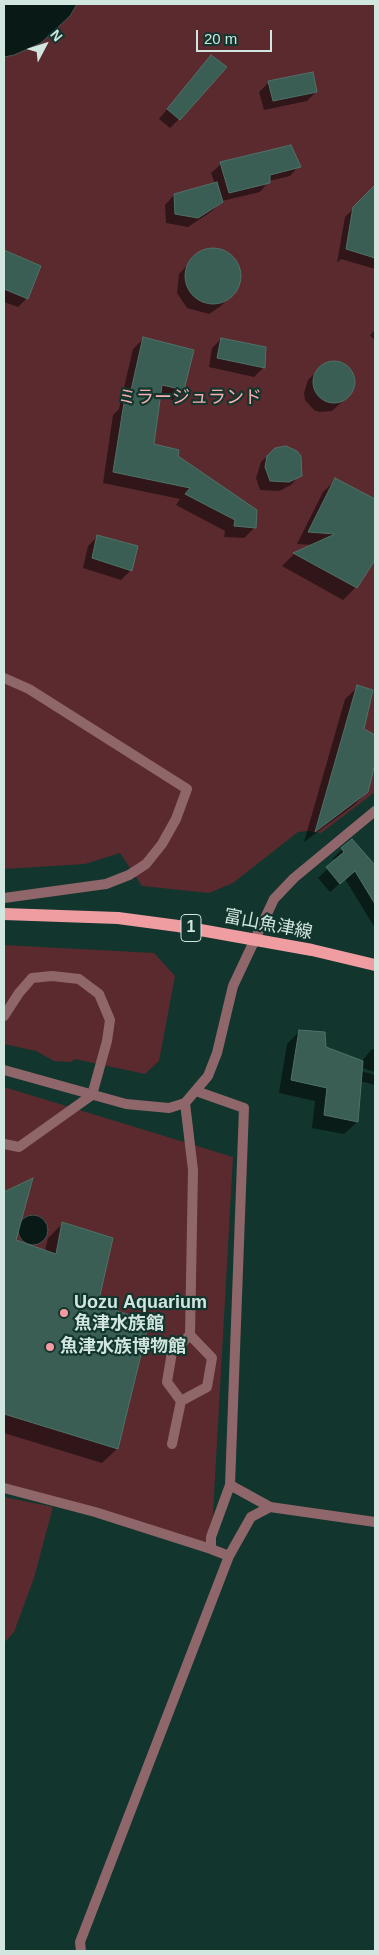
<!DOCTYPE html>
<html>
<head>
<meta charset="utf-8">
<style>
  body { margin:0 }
  #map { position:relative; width:379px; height:1955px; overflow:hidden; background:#12352d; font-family:Helvetica,sans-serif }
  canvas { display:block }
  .frame { position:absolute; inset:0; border:5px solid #d2e6e0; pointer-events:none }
  .north { position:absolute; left:20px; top:20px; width:50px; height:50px; -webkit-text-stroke:4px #12352d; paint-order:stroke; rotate:50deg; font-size:14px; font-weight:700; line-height:20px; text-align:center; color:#d2e6e0 }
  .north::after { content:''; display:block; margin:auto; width:18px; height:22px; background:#d2e6e0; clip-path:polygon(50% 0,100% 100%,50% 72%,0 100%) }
  .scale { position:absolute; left:196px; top:30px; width:76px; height:22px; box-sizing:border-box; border:2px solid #d2e6e0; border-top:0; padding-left:6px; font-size:15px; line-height:18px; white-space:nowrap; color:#d2e6e0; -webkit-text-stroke:4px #12352d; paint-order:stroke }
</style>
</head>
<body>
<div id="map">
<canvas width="379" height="1955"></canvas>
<div class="frame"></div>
<div class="north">N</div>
<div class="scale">20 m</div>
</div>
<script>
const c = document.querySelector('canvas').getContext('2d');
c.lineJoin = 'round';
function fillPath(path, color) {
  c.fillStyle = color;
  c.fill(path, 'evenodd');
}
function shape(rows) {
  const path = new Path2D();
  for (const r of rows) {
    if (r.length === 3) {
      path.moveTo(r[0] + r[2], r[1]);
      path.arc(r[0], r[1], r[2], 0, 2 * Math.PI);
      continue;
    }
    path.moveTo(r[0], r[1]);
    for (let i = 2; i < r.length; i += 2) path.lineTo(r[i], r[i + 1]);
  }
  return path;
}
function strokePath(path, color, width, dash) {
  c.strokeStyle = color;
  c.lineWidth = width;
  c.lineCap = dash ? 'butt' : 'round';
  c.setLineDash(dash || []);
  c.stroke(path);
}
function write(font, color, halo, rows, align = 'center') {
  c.font = font + ' Helvetica,"Noto Sans JP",sans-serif';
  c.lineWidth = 4.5;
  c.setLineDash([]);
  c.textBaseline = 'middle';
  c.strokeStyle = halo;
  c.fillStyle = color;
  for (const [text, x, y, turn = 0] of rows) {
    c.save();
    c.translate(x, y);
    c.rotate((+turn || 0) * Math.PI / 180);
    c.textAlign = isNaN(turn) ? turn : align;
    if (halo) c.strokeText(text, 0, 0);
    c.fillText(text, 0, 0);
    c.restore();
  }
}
const green = shape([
  [4,4,375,4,375,792,321,833,308,831,298,832,233,883,209,893,142,886,120,853,85,864,4,869],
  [4,945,154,953,175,976,159,1061,145,1074,75,1059,71,1062,54,1061,36,1051,4,1044],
  [4,1087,233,1157,211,1549,4,1491],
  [4,1497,53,1507,34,1578,14,1632,4,1643]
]);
const water = shape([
  [4,4,77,4,70,16,41,43,14,55,4,57,4,4],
  [33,1230,15]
]);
const shadow = shape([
  [211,56,179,119,170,128,159,119],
  [269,82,316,92,307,101,264,110,259,92],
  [221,164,299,166,290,176,269,181,260,192,222,201,212,211,188,227,166,223,165,205,174,195,215,184,211,173],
  [375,187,375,224,373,226,375,226,375,269,341,259,337,263,345,217],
  [206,250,218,250,233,258,240,274,237,290,221,306,209,314,187,308,177,293,179,274,195,257],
  [4,252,40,266,27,298,18,307,4,302],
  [375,330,375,341,370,335],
  [144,338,183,389,173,400,160,397,153,445,255,527,244,538,224,537,225,531,176,505,180,499,103,483,113,415,119,409,133,349],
  [221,339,265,348,263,368,254,377,209,367,212,348],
  [330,363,344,365,354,377,351,393,332,411,319,412,314,410,305,400,304,393,308,380,318,370],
  [275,449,300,475,291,485,279,491,260,490,256,478,261,462],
  [335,480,375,500,375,558,356,587,343,600,282,566,294,554,313,545,297,544,323,492],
  [97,537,131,570,121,580,83,568,88,546],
  [358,687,354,768,375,745,375,759,367,792,354,805,304,842,345,699],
  [352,840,375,867,375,928,345,879,330,892,318,878,335,862,333,858],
  [300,1031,325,1048,362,1061,372,1049,375,1050,375,1072,362,1068,361,1071,375,1075,375,1085,360,1081,357,1122,344,1134,312,1128,315,1101,279,1093,287,1044],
  [32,1181,15,1241,45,1251,48,1238,62,1224,96,1305,148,1322,117,1449,102,1463,4,1433,4,1194]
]);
const building = shape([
  [211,55,227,67,180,120,167,109,211,55],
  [313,72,317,92,273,101,268,81,313,72],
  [291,145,301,167,270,175,270,183,229,193,220,162,291,145],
  [217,182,223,202,198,218,175,214,174,194,217,182],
  [375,185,375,258,346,249,353,207,375,185],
  [213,276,28],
  [4,250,41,266,28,299,4,289,4,250],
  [143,337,194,350,184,390,162,385,154,444,179,450,178,456,257,510,256,528,234,526,235,520,185,494,190,488,113,472,124,403,128,404,143,337],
  [221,338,266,347,265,368,217,358,221,338],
  [334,382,21],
  [286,446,297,451,301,456,302,476,289,482,270,481,265,467,267,456,275,448,286,446],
  [335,478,375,499,375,560,357,588,293,553,335,534,308,532,335,478],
  [97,535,138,546,132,571,92,558,97,535],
  [357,685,373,690,364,729,375,735,375,764,368,792,315,832,357,685],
  [352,839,375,865,375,904,355,871,340,884,326,867,344,852,341,848,352,839],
  [299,1030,325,1032,326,1047,363,1061,358,1122,324,1115,327,1088,291,1080,299,1030],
  [33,1178,16,1240,56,1254,62,1222,113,1238,98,1304,149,1322,118,1449,4,1414,4,1192,33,1178]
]);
const lane = shape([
  [4,1016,19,993,32,978,52,976,79,979,99,994,110,1020,107,1041,92,1095,19,1147,4,1144],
  [185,1103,193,1170,190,1335,172,1352,167,1382,181,1401,207,1387,212,1358,190,1335],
  [172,1444,181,1401]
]);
const street = shape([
  [4,678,29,689,187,789,176,819,162,844,146,864,129,875,106,884,4,898],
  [4,1070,126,1104,169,1108,185,1103,208,1076,217,1053,233,986,274,899,294,878,375,811],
  [230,1485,270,1507],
  [4,1488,95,1512,211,1549,211,1537,230,1485,244,1108,196,1091],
  [211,1549,229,1556,251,1517,270,1507,375,1522],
  [81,1951,80,1942,229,1556]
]);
const primary = shape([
  [4,914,118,918,178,926,312,950,375,965]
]);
const markers = [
  [64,1313,5,"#f49aa0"],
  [50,1347,5,"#f49aa0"]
];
const shields = [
  [191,928,20]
];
const shieldNames = [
  ["1",191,928]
];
const parkNames = [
  ["ミラージュランド",190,398]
];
const streetNames = [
  ["富山魚津線",268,925,11]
];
const poiNames = [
  ["Uozu Aquarium",74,1303],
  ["魚津水族館",74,1324],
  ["魚津水族博物館",60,1347]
];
fillPath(green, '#5b2a2f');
fillPath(water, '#091915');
strokePath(water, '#455652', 1);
fillPath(shadow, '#0007');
fillPath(building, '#3b5e54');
strokePath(building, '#4e7268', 1);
strokePath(lane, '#8f6669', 10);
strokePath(street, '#8f6669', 10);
strokePath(primary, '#f09da2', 12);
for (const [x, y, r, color] of markers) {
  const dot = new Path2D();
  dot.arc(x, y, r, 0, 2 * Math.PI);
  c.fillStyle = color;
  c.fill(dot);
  strokePath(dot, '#12352d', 2);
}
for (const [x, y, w] of shields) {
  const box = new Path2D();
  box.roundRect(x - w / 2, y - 13.5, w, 27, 4);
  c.fillStyle = '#12352d';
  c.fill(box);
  strokePath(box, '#d2e6e0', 1);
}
write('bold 16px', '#d2e6e0', null, shieldNames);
write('18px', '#f8adb1', '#12352d', parkNames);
write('18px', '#d2e6e0', '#12352d', streetNames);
write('bold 18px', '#d2e6e0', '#12352d', poiNames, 'left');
</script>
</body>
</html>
